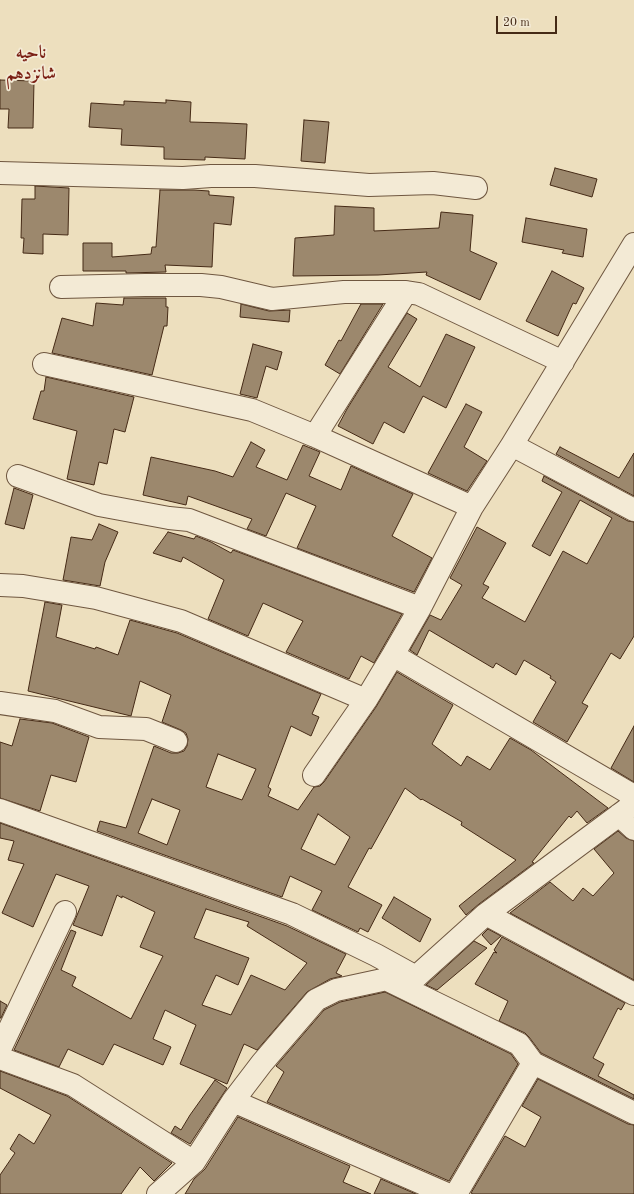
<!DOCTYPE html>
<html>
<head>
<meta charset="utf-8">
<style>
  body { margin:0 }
  #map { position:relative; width:634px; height:1194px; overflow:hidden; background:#eddfbe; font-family:"Old Standard TT",serif }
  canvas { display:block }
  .scale { position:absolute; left:496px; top:16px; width:61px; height:18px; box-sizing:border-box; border:2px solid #452a16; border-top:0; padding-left:5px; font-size:12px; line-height:14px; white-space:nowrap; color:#452a16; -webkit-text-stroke:3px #f3ead5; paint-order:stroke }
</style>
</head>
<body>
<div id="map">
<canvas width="634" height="1194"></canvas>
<div class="scale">20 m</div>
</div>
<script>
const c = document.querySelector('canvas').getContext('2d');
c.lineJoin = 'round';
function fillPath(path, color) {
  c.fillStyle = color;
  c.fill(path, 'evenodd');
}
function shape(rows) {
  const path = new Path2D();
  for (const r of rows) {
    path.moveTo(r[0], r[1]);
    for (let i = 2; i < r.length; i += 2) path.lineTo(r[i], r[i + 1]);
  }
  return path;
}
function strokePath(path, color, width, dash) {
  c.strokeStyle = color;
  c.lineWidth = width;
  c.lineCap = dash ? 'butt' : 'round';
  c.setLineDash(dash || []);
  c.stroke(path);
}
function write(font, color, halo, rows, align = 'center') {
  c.font = font + ' "Old Standard TT",Amiri,serif';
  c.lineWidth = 3.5;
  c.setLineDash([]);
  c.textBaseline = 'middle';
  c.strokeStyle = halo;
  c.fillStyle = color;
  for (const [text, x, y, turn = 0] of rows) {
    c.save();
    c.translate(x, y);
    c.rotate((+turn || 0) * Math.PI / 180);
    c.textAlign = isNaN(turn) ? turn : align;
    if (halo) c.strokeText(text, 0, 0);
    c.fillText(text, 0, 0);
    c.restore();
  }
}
const building = shape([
  [0,80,34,81,33,128,8,128,9,109,0,109,0,80],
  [166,100,191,102,190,122,226,123,247,124,245,159,205,157,205,160,164,159,164,147,121,145,122,129,89,127,91,103,124,105,124,101,166,103,166,100],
  [304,120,329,122,325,163,301,161,304,120],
  [555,168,597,179,592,197,550,185,555,168],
  [35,186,69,188,68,235,43,234,43,254,23,253,24,238,21,238,22,199,35,199,35,186],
  [160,190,194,190,209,191,209,195,234,197,231,225,214,223,212,267,165,265,166,272,126,273,126,271,83,271,83,243,112,243,112,257,151,254,152,247,156,247,160,190],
  [335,206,374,208,374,231,439,228,441,212,473,215,470,251,497,263,480,300,426,275,427,272,378,275,293,276,295,238,334,235,335,206],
  [526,218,587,229,583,257,562,253,564,250,522,242,526,218],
  [552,271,584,288,576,304,573,303,558,336,526,321,552,271],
  [124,298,166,298,166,307,168,307,167,326,164,326,152,375,52,353,62,318,93,326,96,303,123,305,124,298],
  [241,304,269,311,290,310,289,322,240,317,241,304],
  [361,304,383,304,340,374,325,365,339,340,341,341,361,304],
  [407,313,417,319,388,367,420,387,446,334,475,347,446,408,423,396,404,433,384,422,373,444,338,426,347,409,407,313],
  [253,344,282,352,277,370,266,366,257,398,240,394,253,344],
  [46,377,134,397,125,432,114,429,107,464,99,462,94,485,67,479,77,431,33,419,41,391,44,391,46,377],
  [466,404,482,412,464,447,487,461,467,491,428,473,466,404],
  [251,442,265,450,256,467,287,480,303,445,320,452,309,476,341,490,351,466,413,494,392,536,432,558,414,592,297,548,316,506,286,493,266,536,247,529,252,519,188,496,186,505,143,495,151,457,215,471,233,477,251,442],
  [560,447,619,478,634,453,634,496,556,454,560,447],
  [544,476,628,521,634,522,634,636,620,659,611,653,582,703,588,706,567,742,533,722,556,682,550,678,551,676,524,660,516,675,496,663,493,668,429,630,417,655,410,650,430,615,441,620,462,585,450,578,477,527,506,543,483,584,489,587,482,598,525,622,563,551,587,564,612,518,580,500,550,556,532,546,562,492,542,481,544,476],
  [14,488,33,495,24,529,5,524,14,488],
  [99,524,118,532,105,562,100,586,63,580,71,537,92,540,99,524],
  [168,532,194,539,196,536,211,542,231,553,233,550,402,614,374,663,361,656,349,679,286,652,303,621,263,603,248,636,208,619,224,580,183,557,181,562,153,553,168,532],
  [45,602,62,605,56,637,95,649,96,647,118,655,130,620,177,633,321,694,312,714,319,717,311,736,291,726,268,787,271,789,268,796,298,810,314,787,320,786,324,782,376,707,397,672,453,705,432,744,461,766,467,756,490,770,510,738,531,750,608,808,587,823,577,811,571,818,569,816,532,862,534,863,479,904,466,915,459,906,516,860,461,825,462,822,422,799,421,800,405,788,371,849,369,848,348,887,382,905,368,932,360,928,358,932,312,910,322,891,290,876,282,897,97,831,100,821,126,828,154,746,171,753,178,753,184,751,187,746,188,739,186,733,181,730,162,722,171,695,140,681,131,716,28,691,45,602],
  [218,754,256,769,242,800,206,787,218,754],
  [152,799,180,810,167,845,138,833,152,799],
  [318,814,350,837,335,865,301,849,318,814],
  [20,719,52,723,89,737,76,782,51,775,40,811,0,798,0,742,12,746,20,719],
  [634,726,634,782,611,768,634,726],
  [0,823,287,926,346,954,336,973,342,976,330,979,307,992,257,1050,244,1044,227,1084,180,1064,196,1025,165,1010,153,1039,171,1047,163,1065,114,1044,103,1065,68,1049,59,1067,14,1050,71,930,76,932,61,970,76,977,72,986,131,1019,163,956,140,947,155,912,122,896,122,898,117,895,102,936,73,925,89,886,56,874,33,927,2,913,24,864,8,860,14,841,0,838,0,823],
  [206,909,249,922,247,926,307,963,285,990,251,975,231,1015,202,1005,216,975,238,985,249,958,194,938,206,909],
  [618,831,626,838,634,841,634,980,510,913,550,882,573,901,583,888,593,896,614,873,594,849,618,831],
  [394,897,431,919,420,942,382,918,394,897],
  [488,929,501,936,491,945,482,935,488,929],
  [502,937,625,1003,621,1010,618,1008,593,1058,604,1064,598,1076,634,1095,634,1099,541,1053,529,1037,525,1033,499,1021,508,1001,475,984,494,952,497,953,494,950,502,937],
  [474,941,487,948,437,990,426,985,474,941],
  [385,992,511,1054,518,1064,449,1181,267,1102,284,1072,276,1066,324,1010,340,1002,385,992],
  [0,1001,7,1005,1,1018,0,1018,0,1001],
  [0,1071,67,1096,172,1163,154,1181,140,1167,121,1194,0,1194,0,1175,15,1153,10,1149,19,1134,34,1144,51,1115,0,1088,0,1071],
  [538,1079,628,1124,634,1125,634,1194,473,1194,471,1193,505,1136,525,1147,541,1117,522,1106,538,1079],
  [215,1080,227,1088,190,1144,171,1133,175,1126,181,1130,190,1115,215,1080],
  [238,1117,350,1166,343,1182,371,1194,185,1194,194,1179,205,1169,238,1117],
  [381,1179,416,1194,374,1194,381,1179]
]);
const street = shape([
  [0,173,183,178,211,176,255,176,369,185,433,183,476,188],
  [61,287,145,285,201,285,221,287,272,299,344,292,406,292],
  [44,364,252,410,315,436,472,507],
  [315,436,406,292,419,294,563,362],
  [512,445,634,510],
  [18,476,99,505,169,518,189,520,420,608],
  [0,585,23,586,96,598,181,621,366,700],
  [393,655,634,796],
  [0,703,55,711,99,727,146,729,176,741],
  [314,775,366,700,393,655,420,608,472,507,512,445,634,244],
  [0,810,292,914,376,955,416,977],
  [619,815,634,829],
  [486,914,634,994],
  [388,980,519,1044,533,1063,456,1194],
  [0,1049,65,912],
  [0,1058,73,1085,194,1162],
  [533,1063,634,1113],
  [233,1101,447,1194],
  [158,1194,194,1162,233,1101,262,1063,316,1000,336,990,387,979,416,977,486,914,634,804]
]);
const districtNames = [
  ["ناحیه",31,53],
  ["شانزدهم",31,74]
];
fillPath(building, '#9c886d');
strokePath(building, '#452a16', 1);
strokePath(street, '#6f5740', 24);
strokePath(street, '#f3ead5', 22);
write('bold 18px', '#7a1f14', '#f3ead5', districtNames);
</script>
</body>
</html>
